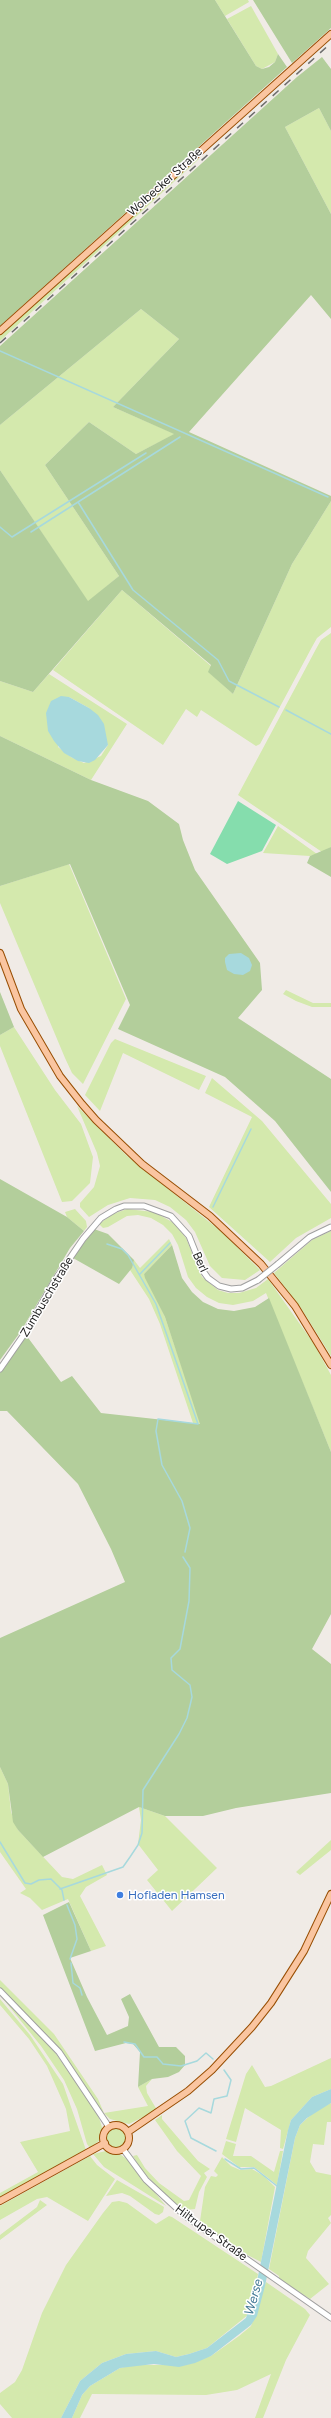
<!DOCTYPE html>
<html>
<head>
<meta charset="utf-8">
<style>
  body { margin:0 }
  canvas { display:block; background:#f0ebe6 }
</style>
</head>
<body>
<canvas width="331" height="2418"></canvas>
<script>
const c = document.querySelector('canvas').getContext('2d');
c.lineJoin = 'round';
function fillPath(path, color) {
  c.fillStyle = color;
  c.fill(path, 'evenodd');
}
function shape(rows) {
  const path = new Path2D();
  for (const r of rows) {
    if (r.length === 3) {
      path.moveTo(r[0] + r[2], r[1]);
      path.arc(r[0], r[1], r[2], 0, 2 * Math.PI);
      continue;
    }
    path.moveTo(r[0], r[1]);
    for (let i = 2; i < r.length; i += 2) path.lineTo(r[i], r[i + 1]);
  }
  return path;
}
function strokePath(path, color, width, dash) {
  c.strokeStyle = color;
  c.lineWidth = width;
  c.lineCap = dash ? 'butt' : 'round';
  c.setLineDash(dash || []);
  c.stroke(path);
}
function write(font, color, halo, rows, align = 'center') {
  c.font = font + ' Figtree,sans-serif';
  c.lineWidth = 3;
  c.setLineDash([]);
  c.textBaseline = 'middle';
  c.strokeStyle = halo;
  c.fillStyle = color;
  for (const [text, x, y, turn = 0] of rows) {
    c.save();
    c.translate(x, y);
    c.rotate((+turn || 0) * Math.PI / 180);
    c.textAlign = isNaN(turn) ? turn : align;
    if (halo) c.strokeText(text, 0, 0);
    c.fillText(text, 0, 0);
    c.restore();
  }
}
const grass = shape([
  [215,0,248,0,249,2,225,16],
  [251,6,278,54,275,62,262,69,256,66,227,19],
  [319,108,331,131,331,214,285,127],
  [196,158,199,159,0,341,0,334],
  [141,309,179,339,113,407,175,434,136,454,89,422,45,465,119,576,88,602,0,470,0,425],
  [331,501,331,627,317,638,312,647,260,744,256,746,201,710,197,717,186,709,163,745,53,670,122,590,211,666,209,672,233,694,292,564],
  [331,633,331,847,322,852,238,795,316,649,321,640],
  [49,674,127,724,91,780,0,736,0,681,33,692],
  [69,697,89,708,108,745,101,756,84,763,71,757,58,747],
  [278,826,317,854,310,856,263,853],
  [69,864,126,999,83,1084,72,1073,65,1058,0,903,0,886],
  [286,990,313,1003,331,1003,331,1007,312,1007,296,1001,283,994],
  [14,1027,55,1090,81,1124,93,1157,90,1183,72,1201,62,1202,0,1046,0,1035],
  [115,1039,206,1076,199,1090,123,1053,100,1111,85,1095,111,1043],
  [212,1078,262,1121,331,1204,331,1218,296,1238,270,1262,209,1207,252,1117,205,1093],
  [77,1106,126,1155,223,1233,260,1270,245,1280,222,1278,210,1266,195,1232,186,1220,170,1207,155,1200,130,1198,108,1205,89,1217,80,1207,80,1203,94,1187,100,1166,97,1153],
  [75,1209,86,1221,87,1227,84,1231,67,1217,65,1212],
  [127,1209,154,1212,174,1223,186,1238,202,1277,218,1290,228,1293,239,1293,256,1288,268,1279,314,1344,331,1375,331,1452,266,1293,253,1301,233,1305,219,1303,207,1297,196,1288,188,1277,178,1245,172,1234,163,1225,151,1218,138,1215,127,1216,108,1227,103,1228,99,1224,113,1214],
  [331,1231,331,1356,301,1308,274,1273,312,1240],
  [169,1239,172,1245,144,1274,165,1317,201,1424,193,1423,160,1324,149,1299,130,1270,134,1260,140,1268],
  [0,1767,8,1784,11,1812,18,1830,62,1877,73,1879,102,1865,107,1875,86,1887,80,1896,106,1946,91,1951,68,1899,42,1910,30,1898,20,1893,26,1889,0,1852],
  [139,1807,165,1816,217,1868,172,1911,147,1880,158,1870,138,1844,141,1820],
  [331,1840,331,1850,300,1875,296,1872],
  [0,1980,54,2034,98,2099,104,2113,148,2106,138,2087,152,2079,146,2086,147,2093,157,2110,129,2124,110,2119,99,2108,53,2041,0,1988],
  [0,1995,50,2045,98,2115,103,2130,101,2139,94,2145,90,2148,87,2144,77,2109,64,2080,41,2046],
  [0,1999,30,2035,63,2084,86,2150,0,2198,0,2193,38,2172,20,2142,70,2131,66,2109,47,2066,29,2039,0,2005],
  [331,2058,331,2089,312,2097,291,2120,283,2149,280,2148,281,2130,245,2108,236,2142,226,2139,246,2074,252,2065,265,2087,271,2086],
  [331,2103,331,2122,327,2122,324,2145,313,2144,310,2162,316,2172,331,2175,331,2215,328,2218,331,2223,308,2251,306,2258,329,2284,310,2299,279,2279,279,2276,269,2269,295,2138,300,2125,316,2110],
  [162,2115,162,2119,198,2161,210,2169,204,2173,207,2177,199,2192,195,2209,185,2210,171,2200,142,2171,133,2156,137,2155,145,2168,159,2183,184,2201,189,2200,201,2176,177,2151,155,2120],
  [116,2138,10],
  [226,2141,236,2144,233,2156,251,2156,274,2172,280,2151,283,2151,277,2185,254,2167,239,2167,222,2154],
  [106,2151,121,2155,128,2160,166,2206,104,2167,93,2154],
  [90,2156,97,2165,115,2179,88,2221,47,2197,37,2199,0,2220,0,2206],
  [222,2157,231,2166,240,2170,252,2169,264,2176,275,2187,261,2262,236,2249,200,2221,205,2187,211,2176,216,2177,218,2175,214,2171],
  [117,2180,159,2204,164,2207,163,2212,159,2215,155,2214,130,2196,122,2193,106,2196],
  [40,2200,47,2205,0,2240,0,2235,37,2207],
  [119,2201,127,2203,156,2224,169,2216,172,2217,258,2274,249,2314,207,2348,189,2354,176,2357,156,2351,126,2354,102,2363,80,2381,61,2418,12,2418,0,2404,0,2393,15,2382,22,2370,42,2313,66,2265,103,2213,112,2202],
  [266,2282,305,2309,310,2315,286,2360,263,2418,255,2418,271,2374,237,2390,206,2395,92,2394,80,2418,72,2418,82,2395,90,2386,120,2368,135,2365,165,2365,211,2356,239,2336,251,2326]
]);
const forest = shape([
  [0,0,215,0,256,66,262,69,269,67,275,62,278,54,287,67,0,326],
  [253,0,331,0,331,28,292,63],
  [322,57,331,69,331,131,319,108,285,127,331,214,331,319,311,295,189,432,331,496,331,501,292,564,233,694,208,672,211,665,122,590,33,692,0,681,0,470,88,601,119,576,45,465,89,422,136,454,174,434,113,407,179,339,141,309,0,425,0,346,297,77],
  [0,736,91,780,148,801,179,824,183,840,195,870,260,963,262,990,238,1018,331,1079,331,1192,275,1121,225,1077,118,1029,130,1005,70,864,0,886],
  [331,847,331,877,307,863,310,856],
  [0,992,14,1027,0,1035],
  [0,1179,67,1217,84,1231,70,1248,21,1331,0,1360],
  [94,1229,108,1234,134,1260,132,1268,119,1284,73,1258],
  [172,1245,182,1278,192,1292,203,1302,218,1309,234,1311,255,1307,269,1298,331,1452,331,1614,312,1649,331,1664,331,1793,236,1808,203,1816,165,1816,139,1807,43,1857,18,1830,13,1822,8,1784,0,1767,0,1638,125,1582,111,1549,78,1484,7,1411,0,1411,0,1373,26,1335,61,1382,72,1376,101,1413,200,1424,165,1317,145,1278,144,1274],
  [69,1902,91,1951,70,1958,87,1997,107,2035,128,2026,129,2017,121,1999,130,1994,159,2047,176,2047,185,2056,185,2065,179,2072,168,2077,152,2079,138,2087,140,2052,133,2044,126,2043,95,2051,43,1915]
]);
const pitch = shape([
  [238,801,276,825,262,851,227,864,210,854]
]);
const water = shape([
  [61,696,69,697,89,708,98,715,104,724,108,745,95,760,89,763,78,761,64,753,54,741,48,731,46,713,51,701],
  [241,953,249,958,252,965,250,971,243,975,234,974,227,970,225,962,225,958,229,954],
  [331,2089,331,2103,307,2118,300,2125,295,2138,265,2286,257,2316,251,2325,211,2356,195,2363,179,2367,154,2364,120,2368,90,2386,82,2395,72,2418,61,2418,80,2381,102,2363,126,2354,156,2351,176,2357,189,2354,207,2348,246,2318,256,2286,288,2130,291,2120,312,2097]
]);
const stream = shape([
  [0,351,328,497],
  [78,502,133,590,218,660,229,681,279,707],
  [0,527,12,537,146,453],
  [31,532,180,437],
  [286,710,331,734],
  [213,1207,251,1129],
  [107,1244,122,1249,128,1255,156,1304,198,1424,158,1419,156,1431,162,1465,182,1501,190,1528,185,1552],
  [140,1274,170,1243],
  [0,1842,25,1883,31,1884,39,1880,51,1879,62,1890,64,1900],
  [60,1889,123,1867,130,1857,138,1845,142,1833,143,1790,179,1734,187,1718,192,1697,190,1685,172,1670,171,1658,180,1649,189,1601,190,1568,183,1557],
  [67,1905,75,1925,77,1939,70,1959],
  [71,1963,73,1983,80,1988,82,1995],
  [124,2042,135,2044,144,2057,157,2057,163,2064,181,2066,197,2061,206,2053,213,2059],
  [216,2151,191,2138,185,2121,199,2108,211,2113,214,2099,227,2096,231,2080,224,2070],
  [225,2159,241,2169,254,2168,277,2186]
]);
const minor = shape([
  [278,1264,310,1237,331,1227],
  [0,1369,25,1333,55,1280,83,1239,101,1218,116,1209,124,1206,144,1206,171,1216,189,1236,203,1271,208,1278,219,1286,231,1289,242,1288,258,1280],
  [0,1991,59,2052,109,2127],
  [123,2149,146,2180,185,2216,331,2318]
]);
const major = shape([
  [0,331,331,34],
  [0,953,21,1009,60,1076,82,1104,96,1120,142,1164,210,1216,261,1264,295,1306,331,1365],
  [116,2138,13],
  [128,2132,188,2091,212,2070,252,2027,271,2003,304,1951,331,1894],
  [0,2201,105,2143]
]);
const rail = shape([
  [0,343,331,43]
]);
const minorBridge = shape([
  [258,1280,278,1264]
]);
const markers = [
  [120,1895,4,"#3f7fe0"]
];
const streetNames = [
  ["Wolbecker Straße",165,182,-42],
  ["Berl",200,1262,65],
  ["Zumbuschstraße",47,1297,-59],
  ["Hiltruper Straße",211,2233,36]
];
const shopNames = [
  ["Hofladen Hamsen",128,1895]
];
const waterNames = [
  ["Werse",254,2297,-74]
];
fillPath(grass, '#d4e9ad');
fillPath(forest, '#b3ce9b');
fillPath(pitch, '#85ddad');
fillPath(water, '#a7d9dd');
strokePath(stream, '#a7d9dd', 1.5);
strokePath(minor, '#a0a0a0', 7);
strokePath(major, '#984e03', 8);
strokePath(minor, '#fff', 5);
strokePath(major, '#fac5a0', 6);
strokePath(rail, '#6d6d6d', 1.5, [8, 8]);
strokePath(minorBridge, '#a0a0a0', 7, []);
strokePath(minorBridge, '#fff', 5);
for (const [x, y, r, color] of markers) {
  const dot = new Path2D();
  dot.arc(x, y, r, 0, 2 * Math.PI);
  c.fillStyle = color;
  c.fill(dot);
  strokePath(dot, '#fff', 1.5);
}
write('12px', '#1f1f1f', '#fff', streetNames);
write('12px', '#366cbe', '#fff', shopNames, 'left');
write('italic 13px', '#447a96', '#fff', waterNames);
</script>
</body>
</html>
